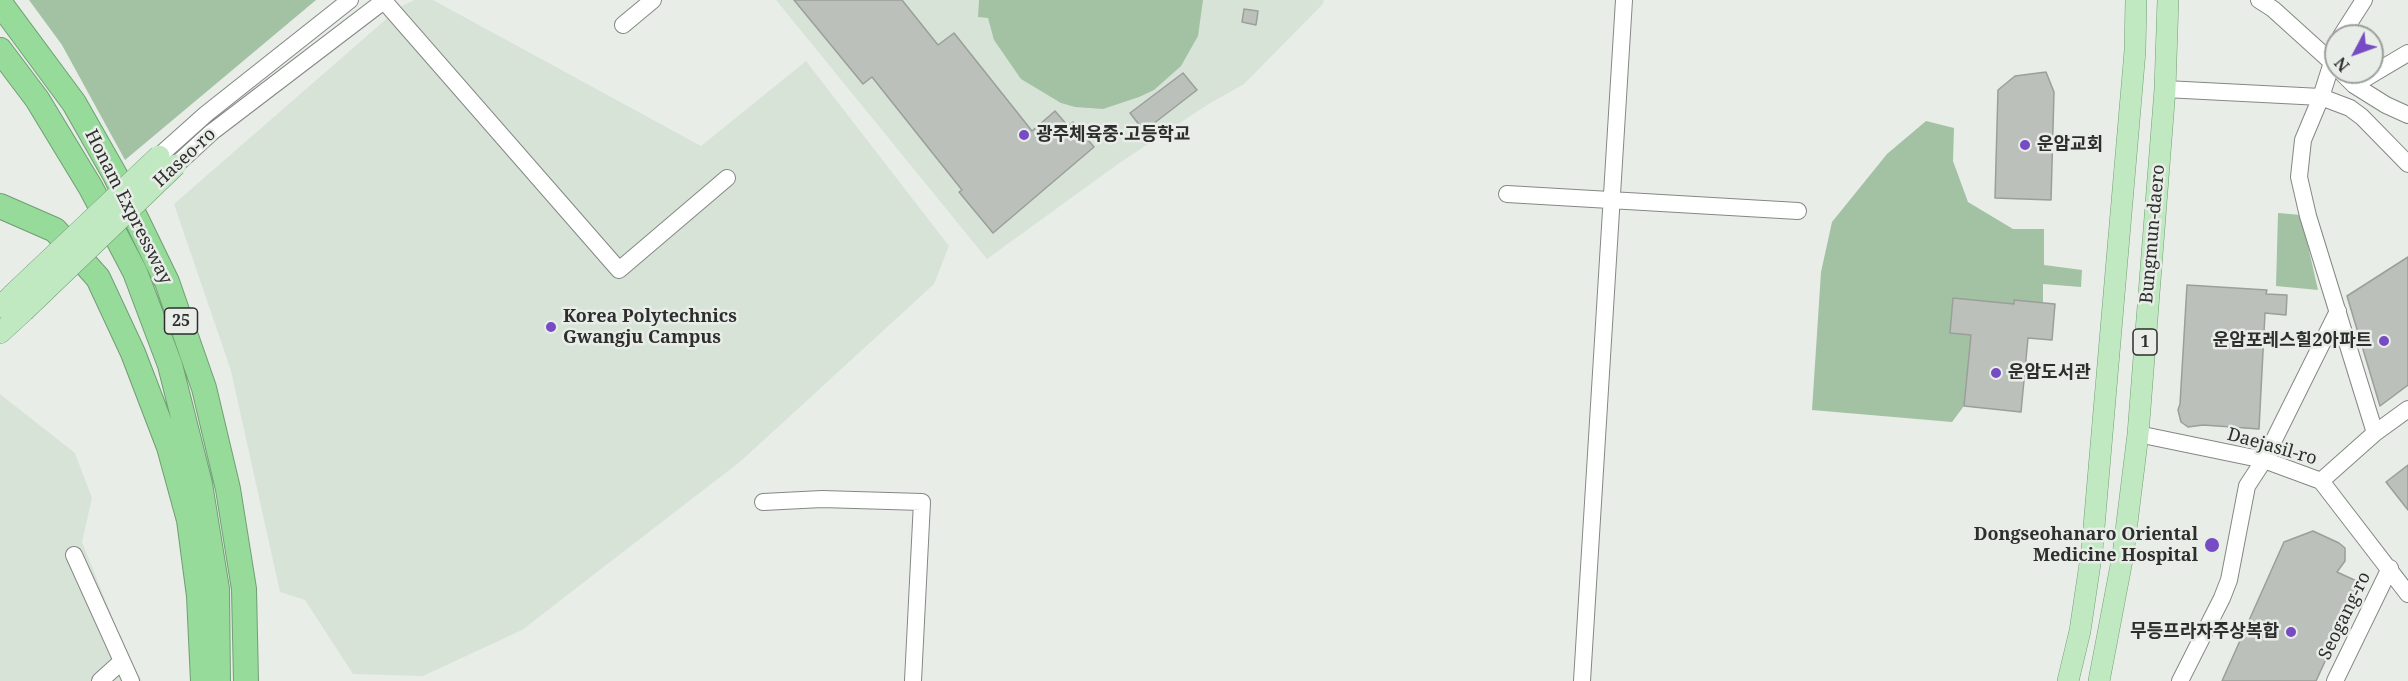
<!DOCTYPE html>
<html>
<head>
<meta charset="utf-8">
<style>
  body { margin:0 }
  #map { position:relative; width:2408px; height:681px; overflow:hidden; background:#e8ede8; font-family:"Noto Serif",serif }
  canvas { display:block }
  .north { position:absolute; left:2324px; top:24px; width:60px; height:60px; box-sizing:border-box; background:#e8ede8; border:2px solid #9da19d; border-radius:50%; rotate:229deg; font-size:16px; font-weight:700; line-height:24px; text-align:center; color:#2d2e2d }
  .north::after { content:''; display:block; margin:auto; width:21px; height:27px; background:#764bc4; clip-path:polygon(50% 0,100% 100%,50% 72%,0 100%) }
</style>
</head>
<body>
<div id="map">
<canvas width="2408" height="681"></canvas>
<div class="north">N</div>
</div>
<script>
const c = document.querySelector('canvas').getContext('2d');
c.lineJoin = 'round';
function fillPath(path, color) {
  c.fillStyle = color;
  c.fill(path, 'evenodd');
}
function shape(rows) {
  const path = new Path2D();
  for (const r of rows) {
    path.moveTo(r[0], r[1]);
    for (let i = 2; i < r.length; i += 2) path.lineTo(r[i], r[i + 1]);
  }
  return path;
}
function strokePath(path, color, width, dash) {
  c.strokeStyle = color;
  c.lineWidth = width;
  c.lineCap = dash ? 'butt' : 'round';
  c.setLineDash(dash || []);
  c.stroke(path);
}
function write(font, color, halo, rows, align = 'center') {
  c.font = font + ' "Noto Serif","Noto Sans KR",serif';
  c.lineWidth = 5;
  c.setLineDash([]);
  c.textBaseline = 'middle';
  c.strokeStyle = halo;
  c.fillStyle = color;
  for (const [text, x, y, turn = 0] of rows) {
    c.save();
    c.translate(x, y);
    c.rotate((+turn || 0) * Math.PI / 180);
    c.textAlign = isNaN(turn) ? turn : align;
    if (halo) c.strokeText(text, 0, 0);
    c.fillText(text, 0, 0);
    c.restore();
  }
}
const built = shape([
  [414,0,433,0,701,146,806,61,949,246,934,284,741,461,522,630,423,676,353,674,305,600,280,592,231,371,174,204,400,7],
  [776,0,1324,0,1323,4,1244,84,1207,105,1118,164,987,259],
  [0,394,75,453,92,498,82,542,130,661,142,681,0,681]
]);
const green = shape([
  [29,0,316,0,125,160,62,45],
  [979,0,1203,0,1198,36,1181,66,1154,90,1139,97,1103,109,1075,107,1061,103,1021,79,994,40,988,18,978,17],
  [1926,121,1954,128,1953,161,1968,202,2013,229,2044,229,2044,265,2082,270,2081,287,2043,284,2043,303,2012,323,1953,298,1950,332,1971,335,1964,406,1952,422,1812,410,1821,272,1832,222,1887,154],
  [2278,213,2301,215,2318,290,2276,286]
]);
const building = shape([
  [794,0,902,0,938,45,954,33,1032,131,1055,111,1068,126,1073,122,1094,147,993,233,959,192,962,190,872,77,863,84,794,0],
  [1244,9,1258,11,1256,25,1242,22,1244,9],
  [2046,72,2054,92,2051,200,1995,198,1998,90,2015,76,2046,72],
  [1183,73,1197,90,1144,131,1130,113,1183,73],
  [2408,257,2408,385,2380,406,2347,296,2408,257],
  [2187,285,2267,290,2266,294,2287,295,2286,315,2265,313,2259,429,2203,425,2188,427,2181,422,2178,410,2180,404,2187,285],
  [1953,298,2014,304,2014,300,2055,304,2052,340,2028,338,2021,412,1964,406,1971,335,1950,333,1953,298],
  [2408,465,2408,510,2386,482,2408,465],
  [2313,531,2339,543,2345,548,2345,561,2337,572,2361,583,2316,681,2222,681,2284,542,2313,531]
]);
const minor = shape([
  [2259,0,2273,9,2336,66],
  [384,1,619,270,727,178],
  [623,25,653,0],
  [2341,36,2364,0],
  [2336,50,2321,97,2303,140,2299,177,2308,216,2375,433],
  [2341,72,2354,85,2386,105,2408,115],
  [2354,85,2408,53],
  [2165,89,2321,97,2350,108,2362,117,2408,164],
  [159,156,206,114,350,0],
  [176,165,212,132,385,0],
  [1507,194,1798,211],
  [2138,434,2264,460,2321,481,2375,433,2408,409],
  [2321,481,2408,594],
  [763,502,822,499,922,502,913,681],
  [74,555,131,681],
  [100,681,121,662],
  [1582,681,1624,0],
  [2180,681,2222,598,2229,580,2247,486,2264,460,2338,311],
  [2335,681,2390,568]
]);
const major = shape([
  [0,307,12,295],
  [0,333,24,311],
  [2068,681,2080,631,2092,550,2135,51,2136,0],
  [2099,681,2123,555,2138,434,2165,89,2168,0]
]);
const highway = shape([
  [0,3,74,103,115,175,167,282,204,388,228,489,244,589,246,681],
  [0,50,37,99,91,188,135,272,170,365,200,484,217,589,218,681],
  [0,206,55,230,98,278,133,353,169,447,189,520,199,596,203,681]
]);
const majorBridge = shape([
  [12,295,159,156],
  [24,311,176,165]
]);
const markers = [
  [1024,135,6,"#764bc4"],
  [2025,145,6,"#764bc4"],
  [551,327,6,"#764bc4"],
  [2384,341,6,"#764bc4"],
  [1996,373,6,"#764bc4"],
  [2212,545,8,"#764bc4"],
  [2291,632,6,"#764bc4"]
];
const shields = [
  [181,321,33],
  [2145,342,24]
];
const shieldNames = [
  ["25",181,321],
  ["1",2145,342]
];
const poiNames = [
  ["광주체육중·고등학교",1036,135],
  ["운암교회",2037,145],
  ["Korea Polytechnics",563,317],
  ["Gwangju Campus",563,338],
  ["운암포레스힐2아파트",2372,341,"right"],
  ["운암도서관",2008,373],
  ["Dongseohanaro Oriental",2198,535,"right"],
  ["Medicine Hospital",2198,556,"right"],
  ["무등프라자주상복합",2279,632,"right"]
];
const streetNames = [
  ["Haseo-ro",185,158,-43],
  ["Honam Expressway",128,207,63],
  ["Bungmun-daero",2153,234,-85],
  ["Daejasil-ro",2272,447,16],
  ["Seogang-ro",2345,616,-64]
];
fillPath(built, '#d8e3d8');
fillPath(green, '#a2c2a3');
fillPath(building, '#bbc0bb');
strokePath(building, '#9a9f9a', 1.5);
strokePath(minor, '#848884', 18);
strokePath(major, '#719e74', 22);
strokePath(highway, '#719e74', 26);
strokePath(minor, '#fff', 16);
strokePath(major, '#c0e9c2', 21);
strokePath(highway, '#96db9a', 24);
strokePath(majorBridge, '#719e74', 22, []);
strokePath(majorBridge, '#c0e9c2', 21);
for (const [x, y, r, color] of markers) {
  const dot = new Path2D();
  dot.arc(x, y, r, 0, 2 * Math.PI);
  c.fillStyle = color;
  c.fill(dot);
  strokePath(dot, '#e8ede8', 2);
}
for (const [x, y, w] of shields) {
  const box = new Path2D();
  box.roundRect(x - w / 2, y - 13, w, 26, 4.5);
  c.fillStyle = '#e8ede8';
  c.fill(box);
  strokePath(box, '#2d2e2d', 1.5);
}
write('bold 16px', '#2d2e2d', null, shieldNames);
write('bold 18px', '#2d2e2d', '#e8ede8', poiNames, 'left');
write('18px', '#2d2e2d', '#e8ede8', streetNames);
</script>
</body>
</html>
